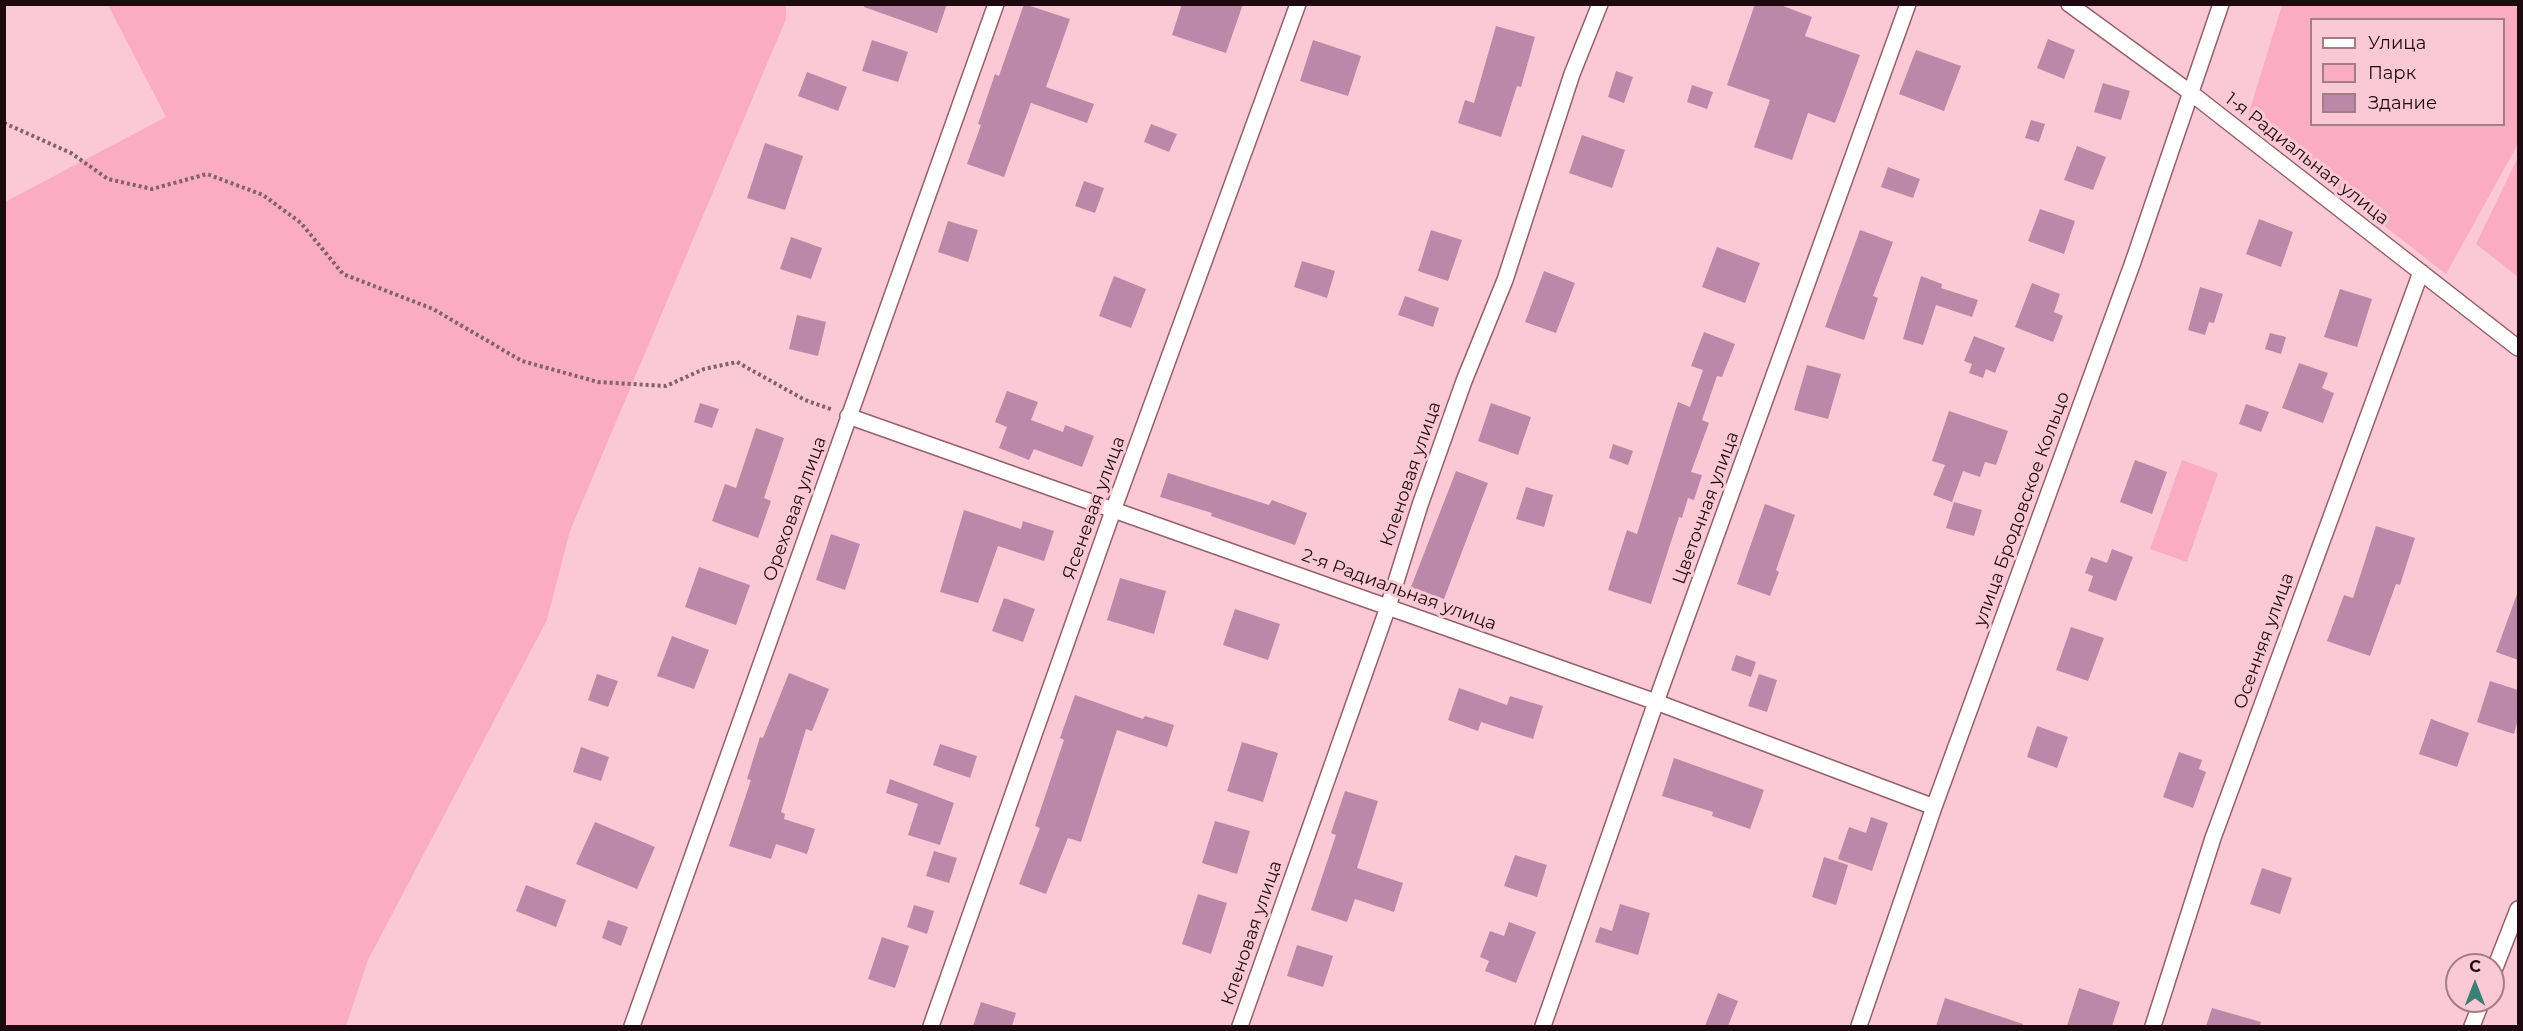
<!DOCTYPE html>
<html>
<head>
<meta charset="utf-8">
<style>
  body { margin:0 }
  #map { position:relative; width:2523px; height:1031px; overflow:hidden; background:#fbc9d5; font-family:Montserrat,sans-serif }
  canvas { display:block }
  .frame { position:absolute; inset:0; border:6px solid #1d090f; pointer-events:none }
  .legend { position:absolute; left:2310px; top:18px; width:195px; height:108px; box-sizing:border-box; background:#fbc9d5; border:2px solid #a27c86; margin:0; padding:8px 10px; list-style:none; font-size:18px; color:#1d090f }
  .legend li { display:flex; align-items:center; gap:12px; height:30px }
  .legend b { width:30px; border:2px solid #a27c86 }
  .north { position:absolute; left:2445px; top:953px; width:60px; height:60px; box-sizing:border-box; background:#fbc9d5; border:2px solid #a27c86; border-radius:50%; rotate:0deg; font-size:16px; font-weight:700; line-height:24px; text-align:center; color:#1d090f }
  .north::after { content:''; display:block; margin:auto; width:21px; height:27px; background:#3b8076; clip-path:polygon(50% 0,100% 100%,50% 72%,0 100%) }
</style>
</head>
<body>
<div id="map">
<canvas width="2523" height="1031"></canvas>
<div class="frame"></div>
<ul class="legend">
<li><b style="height:8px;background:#fff"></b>Улица</li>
<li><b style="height:16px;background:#faadc1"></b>Парк</li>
<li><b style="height:16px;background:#bb89a7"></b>Здание</li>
</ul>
<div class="north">С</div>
</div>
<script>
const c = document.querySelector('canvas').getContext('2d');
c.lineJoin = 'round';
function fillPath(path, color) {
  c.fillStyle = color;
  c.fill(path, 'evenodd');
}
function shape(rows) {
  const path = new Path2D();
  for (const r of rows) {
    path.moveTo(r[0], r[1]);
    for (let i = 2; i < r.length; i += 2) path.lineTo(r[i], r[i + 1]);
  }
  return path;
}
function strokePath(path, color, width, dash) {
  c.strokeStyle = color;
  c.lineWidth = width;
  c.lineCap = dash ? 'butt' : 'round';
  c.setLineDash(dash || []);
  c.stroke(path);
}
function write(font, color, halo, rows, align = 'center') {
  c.font = font + ' Montserrat,sans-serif';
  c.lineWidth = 6;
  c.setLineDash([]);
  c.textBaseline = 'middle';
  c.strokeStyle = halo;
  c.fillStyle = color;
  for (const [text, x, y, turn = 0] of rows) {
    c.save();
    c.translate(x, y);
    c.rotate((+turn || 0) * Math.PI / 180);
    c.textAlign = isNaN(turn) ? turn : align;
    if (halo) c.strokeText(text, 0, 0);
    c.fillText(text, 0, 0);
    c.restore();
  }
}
const green = shape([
  [108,5,786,5,786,19,570,531,547,620,368,960,346,1026,5,1026,5,202,166,117],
  [2282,5,2518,5,2518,144,2446,274,2247,119],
  [2312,20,2504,20,2504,124,2312,124],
  [2518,157,2518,277,2476,244],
  [2182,460,2218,473,2187,562,2150,549]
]);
const building = shape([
  [864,4,947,4,937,33,864,7],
  [1024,4,1070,19,1046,87,1094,104,1087,123,1031,103,1004,177,967,164,981,125,978,124,995,74,999,76],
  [1182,4,1243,4,1226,53,1172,35],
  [1755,4,1778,4,1812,17,1805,36,1860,55,1835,123,1808,113,1792,160,1754,147,1770,100,1727,85],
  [1496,26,1535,37,1521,87,1517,86,1501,137,1458,123,1465,100,1474,103],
  [2048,39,2075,50,2064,79,2037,68],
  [872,40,908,52,898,82,862,71],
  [1313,40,1361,56,1348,96,1300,81],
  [1916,50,1961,66,1944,111,1899,94],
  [1616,71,1633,77,1624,103,1608,97],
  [807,72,847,87,838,111,798,96],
  [2103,83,2130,91,2121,120,2094,112],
  [1692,85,1713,92,1707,109,1687,102],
  [2031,120,2045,124,2039,142,2025,138],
  [1151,124,1177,134,1169,152,1144,142],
  [1582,135,1625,150,1612,188,1569,173],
  [765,143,803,156,785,210,747,198],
  [2077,146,2106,157,2093,190,2064,180],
  [1888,167,1920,179,1913,198,1881,187],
  [1084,181,1104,188,1095,213,1075,206],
  [2040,209,2075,221,2064,254,2028,241],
  [2259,219,2293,232,2281,267,2246,254],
  [948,221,978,230,968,262,938,252],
  [1431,230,1462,240,1448,281,1418,271],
  [1860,230,1893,242,1873,296,1878,298,1864,340,1825,327],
  [791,237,822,248,811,279,780,269],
  [1717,247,1760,263,1745,303,1702,287],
  [1302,261,1335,271,1327,298,1294,287],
  [1544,271,1575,283,1556,333,1525,322],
  [1114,276,1146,289,1131,328,1099,316],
  [1921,276,1942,284,1941,288,1978,300,1972,317,1936,305,1923,345,1903,339],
  [2032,283,2060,294,2054,312,2063,316,2053,342,2015,327],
  [2200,287,2223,294,2214,323,2209,322,2205,335,2188,330],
  [2340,289,2372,299,2357,347,2324,337],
  [1405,296,1439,308,1433,327,1398,315],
  [797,315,826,322,818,356,789,349],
  [1704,332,1735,344,1722,377,1717,376,1702,420,1709,423,1691,472,1702,475,1694,500,1688,498,1682,518,1679,517,1651,604,1608,590,1627,530,1637,534,1678,402,1690,407,1703,370,1691,366],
  [2270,333,2286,337,2281,354,2265,349],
  [1974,336,2005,348,1995,373,1986,369,1983,378,1969,373,1972,364,1964,361],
  [2299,363,2328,373,2322,388,2334,393,2323,423,2282,408],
  [1807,365,1841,374,1828,419,1794,410],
  [1007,391,1038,402,1031,420,1063,432,1065,425,1094,436,1082,467,1034,449,1029,460,999,448,1007,427,995,422],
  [700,403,719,409,712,428,694,422],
  [1491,403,1531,417,1518,455,1478,441],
  [2246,404,2269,412,2261,432,2239,424],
  [1949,411,2008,431,1996,465,1985,462,1980,477,1963,471,1952,502,1933,495,1945,465,1932,461],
  [756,428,784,438,764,498,771,501,758,538,712,521,725,484,736,488],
  [1613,444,1633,451,1628,465,1609,458],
  [2135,460,2167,472,2152,514,2120,502],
  [1456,471,1488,483,1444,599,1411,587],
  [1168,473,1269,505,1272,500,1307,513,1295,545,1211,516,1212,513,1160,497],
  [1526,487,1553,495,1544,527,1516,519],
  [1954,502,1982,510,1974,536,1946,528],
  [1765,504,1795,515,1776,570,1779,572,1770,596,1737,584],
  [964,510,1021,529,1023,521,1054,531,1044,561,998,546,978,603,940,592],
  [2376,526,2415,538,2400,585,2396,584,2370,656,2327,641,2344,595,2353,598],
  [831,534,860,544,845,590,816,580],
  [2112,549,2133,557,2116,601,2088,591,2093,576,2085,573,2091,557,2107,563],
  [699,567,750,585,736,625,685,607],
  [1120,578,1166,591,1154,634,1107,620],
  [2517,594,2518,594,2518,660,2496,652],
  [1004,598,1035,609,1023,642,992,631],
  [1235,609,1280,624,1268,660,1223,645],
  [2071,627,2104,638,2088,681,2056,670],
  [672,636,709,650,694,689,657,676],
  [1736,655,1756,662,1751,677,1731,670],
  [789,673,829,689,812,731,806,729,781,812,785,814,784,819,815,829,807,854,776,844,771,859,729,846,751,780,747,779,760,737,763,738],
  [597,674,618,681,608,707,588,700],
  [1759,674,1777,680,1767,712,1748,706],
  [2490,681,2518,690,2518,719,2514,734,2477,722],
  [1459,688,1507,705,1510,696,1543,706,1533,739,1481,722,1478,731,1448,720],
  [1075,695,1143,719,1145,716,1174,725,1167,747,1117,730,1081,842,1068,838,1046,894,1019,884,1040,828,1035,826,1064,740,1060,738],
  [2431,719,2469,733,2457,767,2419,754],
  [2037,726,2068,737,2057,768,2027,757],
  [1242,742,1278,753,1263,802,1227,791],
  [940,744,977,756,970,778,933,765],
  [581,747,609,757,601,781,573,772],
  [2179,752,2202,760,2199,769,2206,772,2193,808,2163,797],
  [1674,758,1764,790,1750,829,1712,816,1713,812,1662,796],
  [890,779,954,803,940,845,908,835,918,804,886,793],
  [1345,791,1378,801,1357,868,1403,883,1394,912,1355,899,1347,922,1311,910,1336,835,1331,833],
  [1871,817,1888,823,1872,871,1838,859,1849,827,1866,833],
  [1215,821,1250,831,1237,874,1202,863],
  [595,822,655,847,637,889,576,864],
  [934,851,957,858,949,883,926,876],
  [1515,855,1547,865,1537,897,1504,886],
  [1824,857,1848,865,1836,905,1812,897],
  [2262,868,2292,878,2280,914,2250,904],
  [526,885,566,900,556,927,516,911],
  [1198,894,1227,903,1211,954,1182,944],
  [1620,904,1650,913,1638,955,1595,942,1600,927,1612,931],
  [914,905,934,911,927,934,907,927],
  [608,920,628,927,621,946,602,938],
  [1509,922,1536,932,1516,983,1485,971,1489,961,1480,957,1490,931,1504,936],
  [882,937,909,946,895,988,868,979],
  [1297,945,1333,956,1323,987,1287,976],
  [2079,988,2120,1002,2112,1026,2067,1026],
  [1718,993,1738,1001,1728,1026,1705,1026],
  [1945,998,2023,1024,2022,1026,1936,1026],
  [981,1002,1016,1013,1012,1026,973,1026],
  [2212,1008,2261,1022,2260,1026,2206,1026]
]);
const path = shape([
  [4,123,71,153,108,179,152,189,207,174,263,195,301,223,343,274,433,309,522,361,598,382,666,386,704,369,737,362,805,400,833,410]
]);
const minor = shape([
  [2069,4,2191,93,2518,348],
  [848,416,1656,702,1934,807],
  [2493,973,2518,909],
  [632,1026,996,4],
  [931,1026,1114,508,1298,4],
  [1240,1026,1388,607,1420,505,1464,381,1505,280,1572,74,1600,4],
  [1543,1026,1656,702,1908,4],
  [1859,1026,1934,807,2133,262,2221,4],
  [2153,1026,2213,838,2421,272],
  [2472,1026,2482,1001]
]);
const streetNames = [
  ["1-я Радиальная улица",2307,159,38],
  ["Кленовая улица",1411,474,-71],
  ["Ясеневая улица",1094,508,-70],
  ["Цветочная улица",1706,508,-70],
  ["Ореховая улица",795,509,-70],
  ["улица Бродовское Кольцо",2022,509,-70],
  ["2-я Радиальная улица",1399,590,20],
  ["Осенняя улица",2264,641,-70],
  ["Кленовая улица",1252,933,-71]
];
fillPath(green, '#faadc1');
fillPath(building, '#bb89a7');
strokePath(minor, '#955f6d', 18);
strokePath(path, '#826169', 4, [3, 3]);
strokePath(minor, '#fff', 15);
write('18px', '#1d090f', '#fbc9d5', streetNames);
</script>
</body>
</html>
